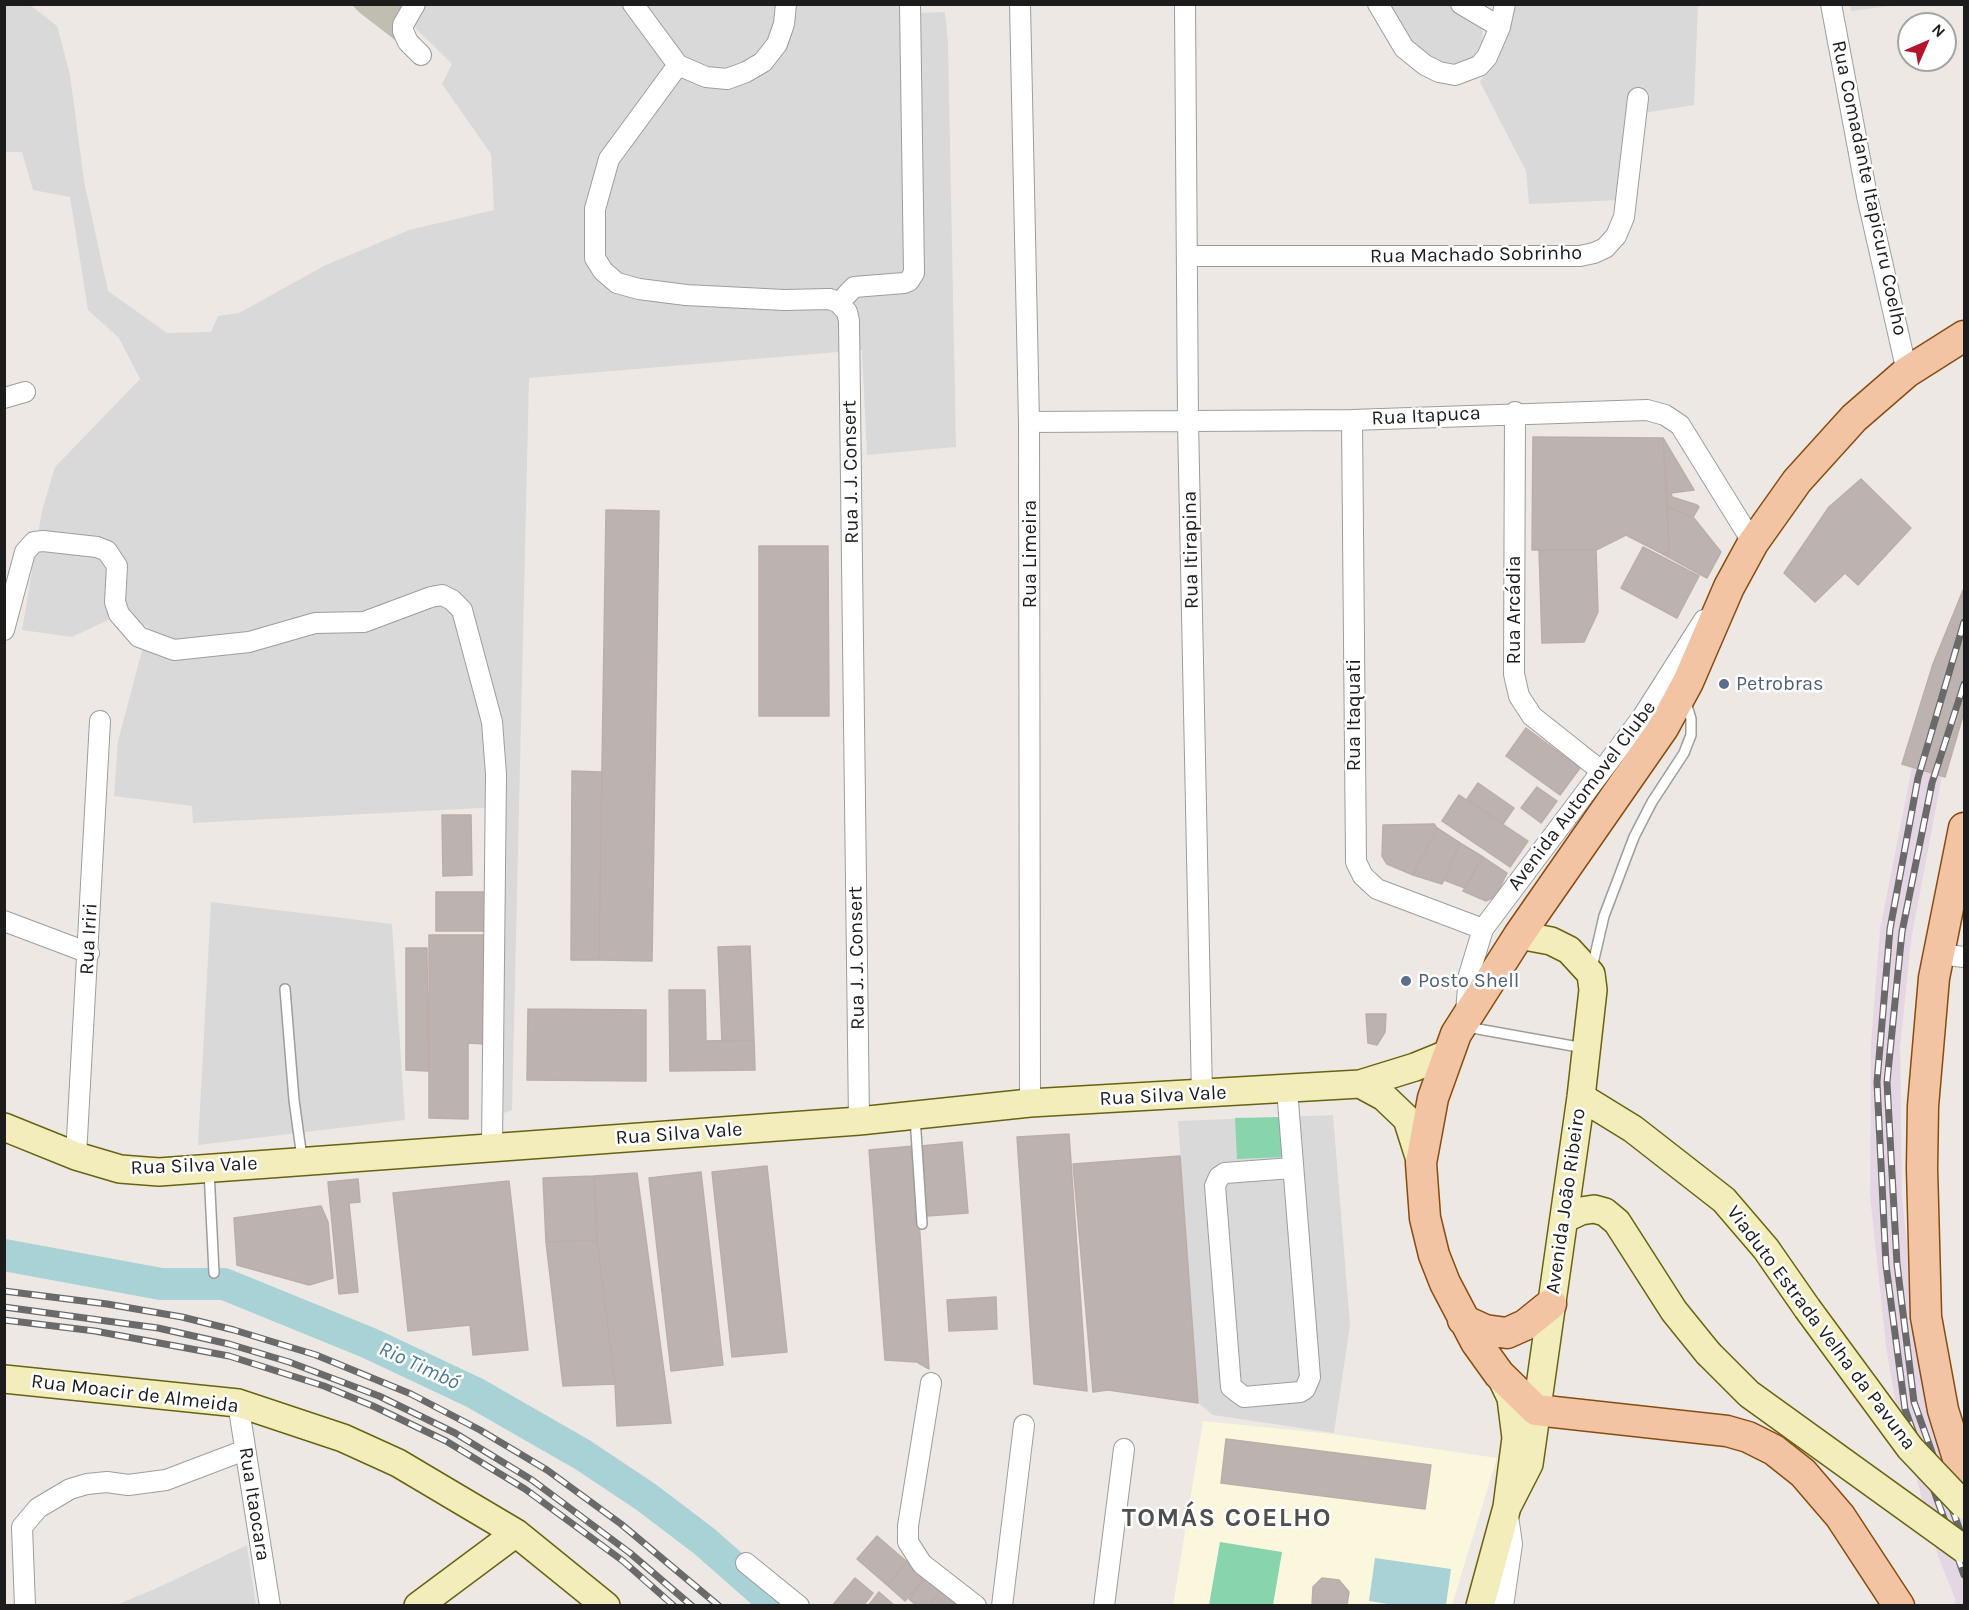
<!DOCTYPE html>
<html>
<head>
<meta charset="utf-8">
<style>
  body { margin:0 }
  #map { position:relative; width:1969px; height:1610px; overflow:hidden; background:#ede8e3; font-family:Karla,sans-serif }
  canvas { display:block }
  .frame { position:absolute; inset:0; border:6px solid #1c1c1c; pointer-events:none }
  .north { position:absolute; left:1897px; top:12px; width:60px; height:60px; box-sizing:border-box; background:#fff; border:2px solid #a4a4a4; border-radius:50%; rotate:45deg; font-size:16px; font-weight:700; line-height:24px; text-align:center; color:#1c1c1c }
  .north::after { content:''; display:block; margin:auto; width:21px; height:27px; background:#b4142c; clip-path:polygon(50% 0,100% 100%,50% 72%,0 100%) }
</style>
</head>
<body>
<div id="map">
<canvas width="1969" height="1610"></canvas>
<div class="frame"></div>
<div class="north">N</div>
</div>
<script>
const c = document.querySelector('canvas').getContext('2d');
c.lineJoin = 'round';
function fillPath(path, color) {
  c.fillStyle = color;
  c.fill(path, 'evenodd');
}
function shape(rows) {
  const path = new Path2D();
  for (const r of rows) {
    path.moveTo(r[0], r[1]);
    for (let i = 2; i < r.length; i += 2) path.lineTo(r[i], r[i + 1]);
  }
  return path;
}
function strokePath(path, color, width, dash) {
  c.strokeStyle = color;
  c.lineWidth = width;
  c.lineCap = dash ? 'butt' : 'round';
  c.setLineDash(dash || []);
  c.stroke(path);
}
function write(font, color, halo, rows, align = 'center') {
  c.font = font + ' Karla,sans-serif';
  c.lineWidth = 5;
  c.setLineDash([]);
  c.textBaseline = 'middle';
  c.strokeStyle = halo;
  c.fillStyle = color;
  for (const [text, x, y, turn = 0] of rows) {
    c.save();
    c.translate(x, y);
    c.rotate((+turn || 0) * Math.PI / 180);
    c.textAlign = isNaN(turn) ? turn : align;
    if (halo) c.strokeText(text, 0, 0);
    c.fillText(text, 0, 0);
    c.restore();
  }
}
const residential = shape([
  [918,4,918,13,945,12,948,43,956,447,867,455,862,350,529,378,512,1110,504,1113,500,807,193,823,192,806,114,796,118,741,148,628,125,612,72,637,22,630,42,511,55,467,140,379,119,338,88,310,70,197,33,190,22,152,5,152,4,5,30,5,57,26,70,75,84,181,108,291,167,333,211,332,218,316,239,313,324,266,409,230,494,210,491,154,442,84,452,64,404,17,412,5],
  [1384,5,1454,5,1471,14,1483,31,1481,52,1472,60,1461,64,1437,61,1406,39],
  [1517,5,1698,5,1694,105,1637,114,1622,200,1529,204,1526,171,1480,82,1504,36],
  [1850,5,1850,4,1898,5,1851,11],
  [211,902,392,924,405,1120,198,1145],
  [1333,1115,1350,1325,1334,1433,1213,1415,1198,1403,1178,1121],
  [247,1545,256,1605,116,1605,155,1589]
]);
const industrial = shape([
  [1912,767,1942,776,1911,940,1900,1048,1902,1196,1917,1344,1941,1459,1964,1512,1964,1605,1953,1605,1956,1601,1938,1556,1896,1405,1886,1346,1870,1194,1871,1045,1880,930]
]);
const education = shape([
  [1203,1421,1332,1434,1497,1458,1452,1605,1173,1606]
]);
const construction = shape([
  [352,5,408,5,399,43,360,13]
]);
const pitch = shape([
  [1282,1117,1283,1157,1237,1159,1235,1118],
  [1220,1542,1282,1552,1273,1605,1209,1605]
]);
const water = shape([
  [1375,1558,1451,1569,1446,1605,1400,1606,1369,1601]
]);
const river = shape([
  [4,1255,161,1284,224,1284,369,1343,475,1393,583,1455,646,1497,704,1541,778,1606]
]);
const building = shape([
  [1533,437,1663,438,1669,553,1661,553,1626,535,1596,550,1532,550,1533,437],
  [1663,438,1694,490,1671,493,1672,497,1697,505,1699,507,1693,517,1668,507,1663,438],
  [1861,479,1911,528,1858,585,1845,573,1815,602,1784,573,1829,507,1861,479],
  [1668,507,1693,517,1721,552,1707,578,1661,553,1669,553,1668,507],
  [606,510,659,511,652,961,599,960,606,510],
  [759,546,828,546,829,716,759,716,759,546],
  [1643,547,1699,576,1677,618,1621,588,1643,547],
  [1539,549,1596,550,1598,612,1584,642,1542,643,1539,549],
  [1964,588,1964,712,1945,777,1902,764,1933,664,1964,588],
  [1526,728,1580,768,1560,795,1506,756,1526,728],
  [572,771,602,772,599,960,571,960,572,771],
  [1478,783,1514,808,1503,824,1467,799,1478,783],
  [1537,787,1557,801,1541,823,1521,808,1537,787],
  [1459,795,1528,841,1510,867,1442,821,1459,795],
  [442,815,471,815,472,875,443,876,442,815],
  [1434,824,1437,828,1413,875,1387,864,1382,856,1383,825,1434,824],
  [1437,828,1460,843,1442,884,1413,875,1437,828],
  [1460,843,1483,857,1465,888,1444,880,1460,843],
  [1483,857,1507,873,1496,896,1486,901,1463,891,1483,857],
  [436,892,489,892,488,931,436,931,436,892],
  [429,935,486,935,486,1044,468,1043,468,1119,429,1118,429,935],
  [750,946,754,1040,722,1042,718,947,750,946],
  [406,948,427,948,428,1071,406,1070,406,948],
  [669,990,705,990,706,1041,754,1040,755,1070,670,1071,669,990],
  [528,1009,646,1010,646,1081,527,1080,528,1009],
  [1366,1014,1386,1014,1385,1032,1377,1045,1368,1043,1366,1014],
  [1069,1134,1087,1391,1034,1384,1017,1137,1069,1134],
  [962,1142,968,1213,927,1216,921,1146,962,1142],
  [914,1146,929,1369,917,1362,885,1360,869,1150,914,1146],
  [1180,1156,1198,1403,1108,1390,1093,1392,1073,1164,1180,1156],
  [767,1166,787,1352,732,1357,712,1172,767,1166],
  [701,1172,723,1365,671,1371,649,1178,701,1172],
  [637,1173,671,1423,617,1426,615,1384,597,1240,594,1176,637,1173],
  [594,1176,597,1240,546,1242,543,1178,594,1176],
  [358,1179,360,1202,349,1203,358,1292,339,1294,328,1182,358,1179],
  [509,1181,528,1350,473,1355,470,1325,408,1331,393,1193,509,1181],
  [321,1206,328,1222,333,1278,309,1285,237,1265,234,1218,321,1206],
  [597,1240,615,1384,563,1386,546,1242,597,1240],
  [996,1297,997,1329,949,1331,947,1300,996,1297],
  [1226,1439,1431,1465,1425,1509,1221,1483,1226,1439],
  [877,1536,907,1562,887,1585,857,1559,877,1536],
  [908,1560,927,1575,905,1601,887,1585,908,1560],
  [928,1575,943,1587,929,1606,917,1606,909,1599,928,1575],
  [855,1578,873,1593,863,1606,832,1606,855,1578],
  [1322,1578,1339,1580,1349,1592,1347,1605,1312,1606,1313,1587,1322,1578],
  [945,1585,972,1606,929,1606,945,1585],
  [879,1592,895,1606,868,1606,879,1592]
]);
const lane = shape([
  [1592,968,1604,916,1634,837,1652,802,1684,753,1691,735,1691,719,1686,702],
  [285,989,294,1100,302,1158],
  [1467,1027,1584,1048],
  [915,1117,922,1224],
  [209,1170,214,1273]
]);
const street = shape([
  [415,4,403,25,403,31,408,42,421,55],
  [633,4,678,65,706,77,727,79,746,72,763,62,777,44,784,24,786,4],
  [1020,4,1029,422,1030,1103],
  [1185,4,1188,421,1202,1095],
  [1378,4,1404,48,1425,65,1439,72,1455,75,1479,66,1487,57,1500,27,1505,4],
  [1461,4,1500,27],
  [1831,4,1867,196,1907,372],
  [678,65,609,159,595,209,595,258,603,271,617,283,639,289,686,295,784,300,830,299,839,303,847,312,849,321,859,1121],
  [1189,256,1580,256,1594,253,1605,248,1616,236,1624,217,1638,98],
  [839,303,854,287,904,283,909,281,914,273,910,4],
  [4,398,25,392],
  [1515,412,1514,674,1519,696,1532,716,1600,770],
  [1352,420,1356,862,1363,876,1377,889,1483,929],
  [1029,422,1352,420,1647,410,1665,415,1680,425,1753,543],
  [4,630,25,552,34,542,43,541,97,547,107,551,117,566,115,602,119,614,139,637,174,650,249,642,315,623,364,622,431,597,442,595,452,600,462,610,492,722,496,774,492,1147],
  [4,921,89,953],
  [1939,954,1964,957],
  [1466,1012,1469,975,1483,929,1643,716,1704,620],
  [1287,1089,1310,1377,1305,1389,1300,1392,1244,1397,1231,1387,1215,1186,1219,1177,1225,1173,1292,1168],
  [76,1156,100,721],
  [931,1383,908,1526,908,1542,922,1564,976,1606],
  [238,1403,270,1606],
  [746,1563,799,1606],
  [25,1606,22,1527,38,1508,70,1489,87,1484,107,1482,128,1485,166,1480,245,1450],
  [1002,1606,1024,1425],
  [1104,1606,1124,1449],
  [1503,1606,1512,1544,1508,1516]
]);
const secondary = shape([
  [1360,1084,1384,1097,1407,1119,1421,1163],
  [1581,1097,1633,1129,1724,1200,1766,1249,1807,1308],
  [4,1127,76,1156,120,1169,159,1172,859,1121,1030,1103,1360,1084,1415,1067,1447,1054],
  [1564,1219,1581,1211,1594,1209,1605,1212,1617,1222,1674,1311,1708,1353],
  [4,1379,238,1403,343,1438,398,1463,516,1533,606,1606],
  [1507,1507,1529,1464,1581,1097,1593,990,1591,974,1569,950,1551,941,1519,935],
  [418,1606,516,1533],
  [1480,1606,1507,1507,1516,1438,1511,1398,1500,1375]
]);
const primary = shape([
  [1964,828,1934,978,1923,1106,1922,1168,1926,1317,1943,1410,1964,1478],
  [1463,1320,1485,1330,1507,1333,1525,1325,1551,1304],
  [1899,1606,1840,1516,1803,1473,1774,1450,1748,1437,1727,1431,1536,1410,1499,1374,1476,1342,1445,1283,1434,1255,1425,1218,1421,1163,1433,1098,1456,1034,1519,935,1663,728,1688,682,1729,587,1753,543,1797,481,1854,418,1907,372,1964,336]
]);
const rail = shape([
  [1964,622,1918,778,1890,929,1877,1082,1886,1265,1905,1409,1964,1575],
  [1964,684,1932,783,1902,932,1887,1082,1897,1264,1914,1402,1964,1542],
  [4,1291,107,1304,182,1317,234,1330,316,1355,411,1394,480,1430,547,1470,621,1524,719,1606],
  [4,1307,158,1328,229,1344,289,1362,379,1396,455,1433,532,1480,630,1553,692,1606],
  [4,1320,95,1331,229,1356,324,1386,373,1406,446,1441,525,1489,623,1561,674,1606]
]);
const secondaryBridge = shape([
  [1807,1308,1910,1448,1964,1505],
  [1708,1353,1749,1394,1964,1549]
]);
const markers = [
  [1724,684,6,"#5c6f8a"],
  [1406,981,6,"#5c6f8a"]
];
const streetNames = [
  ["Rua Comadante Itapicuru Coelho",1869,188,78],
  ["Rua Machado Sobrinho",1476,255,-1],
  ["Rua Itapuca",1426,416,-3],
  ["Rua J. J. Consert",851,472,-91],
  ["Rua Itirapina",1191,550,-91],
  ["Rua Limeira",1030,554,-90],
  ["Rua Arcádia",1514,610,-90],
  ["Rua Itaquati",1354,715,-90],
  ["Avenida Automovel Clube",1582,796,-53],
  ["Rua Iriri",89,939,-87],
  ["Rua J. J. Consert",857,958,-91],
  ["Rua Silva Vale",1163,1096,-3],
  ["Rua Silva Vale",679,1134,-4],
  ["Rua Silva Vale",194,1166,-2],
  ["Avenida João Ribeiro",1566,1201,-82],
  ["Viaduto Estrada Velha da Pavuna",1821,1328,53],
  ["Rua Moacir de Almeida",135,1394,7],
  ["Rua Itaocara",254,1504,81]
];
const serviceNames = [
  ["Petrobras",1736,684],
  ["Posto Shell",1418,981]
];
const waterNames = [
  ["Rio Timbó",419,1366,25]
];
const districtNames = [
  ["TOMÁS COELHO",1227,1519]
];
fillPath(residential, '#dad9d9');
fillPath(industrial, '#e5d6e4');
fillPath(education, '#fbf7dd');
fillPath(construction, '#c0beb0');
fillPath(pitch, '#88d4ac');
fillPath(water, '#a8d2d6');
strokePath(river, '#a8d2d6', 32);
fillPath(building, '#bcb3b0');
strokePath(building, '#bdada7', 1.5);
strokePath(lane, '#9d9d9d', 12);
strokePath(street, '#9d9d9d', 22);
strokePath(secondary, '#676310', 30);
strokePath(primary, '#864d0f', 33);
strokePath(lane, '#fff', 9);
strokePath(street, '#fff', 20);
strokePath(secondary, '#f2edbb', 27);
strokePath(primary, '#f2c4a3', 30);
strokePath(rail, '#6a6a6a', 7);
strokePath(rail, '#fff', 4.5, [14]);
strokePath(secondaryBridge, '#676310', 30, []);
strokePath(secondaryBridge, '#f2edbb', 27);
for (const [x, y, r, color] of markers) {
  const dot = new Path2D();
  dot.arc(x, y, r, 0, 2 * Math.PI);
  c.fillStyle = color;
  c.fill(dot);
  strokePath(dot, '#fff', 2);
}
write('20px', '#1c1c1c', '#fff', streetNames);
write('20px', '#4e5e75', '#fff', serviceNames, 'left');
write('italic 21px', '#4c7a94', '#fff', waterNames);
c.letterSpacing = '1.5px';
write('bold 26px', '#4f4f4f', '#fff', districtNames);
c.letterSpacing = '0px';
</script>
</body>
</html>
